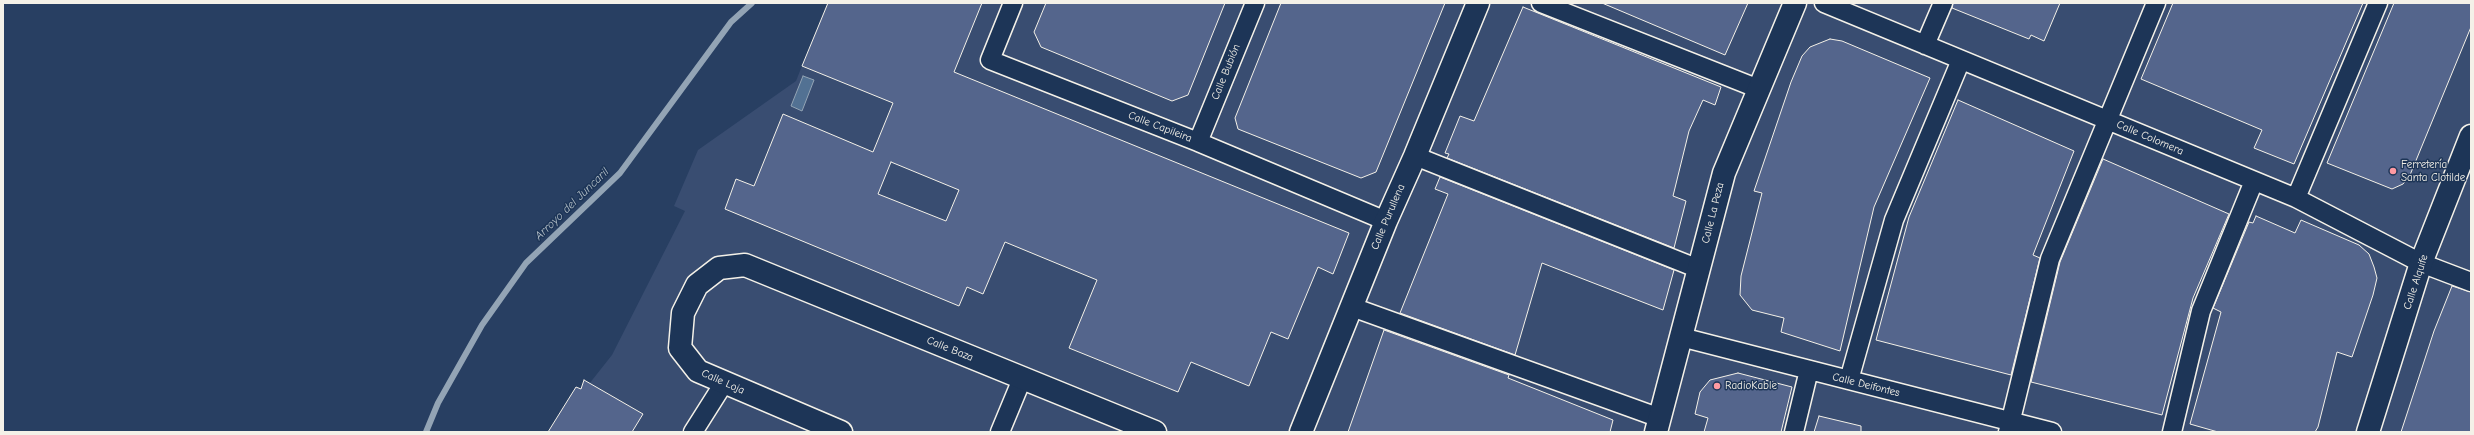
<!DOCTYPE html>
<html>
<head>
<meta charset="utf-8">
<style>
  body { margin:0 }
  #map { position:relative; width:2474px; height:435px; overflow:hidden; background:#283f62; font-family:"Comic Neue",sans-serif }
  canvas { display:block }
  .frame { position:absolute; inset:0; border:4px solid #f4f1e8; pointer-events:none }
</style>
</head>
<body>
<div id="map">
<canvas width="2474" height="435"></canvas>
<div class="frame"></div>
</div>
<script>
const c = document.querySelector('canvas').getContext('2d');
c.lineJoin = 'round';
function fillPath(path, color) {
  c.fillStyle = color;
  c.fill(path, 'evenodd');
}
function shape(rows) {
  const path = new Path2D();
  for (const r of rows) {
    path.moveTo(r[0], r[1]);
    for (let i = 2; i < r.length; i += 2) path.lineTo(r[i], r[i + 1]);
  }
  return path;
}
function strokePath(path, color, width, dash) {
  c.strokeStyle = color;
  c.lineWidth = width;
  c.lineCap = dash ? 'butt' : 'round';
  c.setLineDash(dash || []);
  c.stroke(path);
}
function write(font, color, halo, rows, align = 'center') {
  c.font = font + ' "Comic Neue",sans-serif';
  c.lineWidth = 3;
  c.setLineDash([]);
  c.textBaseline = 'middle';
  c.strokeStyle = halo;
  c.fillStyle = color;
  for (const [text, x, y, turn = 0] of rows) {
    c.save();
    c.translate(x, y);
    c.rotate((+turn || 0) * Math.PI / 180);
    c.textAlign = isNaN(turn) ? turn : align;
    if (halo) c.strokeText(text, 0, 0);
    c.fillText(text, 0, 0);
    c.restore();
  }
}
const built = shape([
  [827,3,2471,3,2471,432,551,432,612,355,685,211,674,206,698,150,796,81]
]);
const water = shape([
  [803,76,814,80,802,111,791,106,803,76]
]);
const stream = shape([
  [426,432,438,403,482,325,526,263,620,173,731,22,752,3]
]);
const building = shape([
  [828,3,982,3,954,72,1349,233,1333,274,1318,267,1288,339,1271,332,1249,386,1191,362,1178,392,1069,348,1097,280,1005,242,983,294,967,287,959,306,725,209,736,179,754,186,783,114,873,152,893,103,802,66,828,3],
  [891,162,959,190,946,221,878,194,891,162],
  [1046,3,1225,3,1188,95,1172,101,1041,47,1034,32,1046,3],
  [1281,3,1445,3,1376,172,1361,178,1238,129,1235,118,1281,3],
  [1602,3,1748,3,1725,55,1602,3],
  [1953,3,2060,3,2044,41,2031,35,2029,39,1952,8,1953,3],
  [2173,3,2363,3,2294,164,2254,148,2262,130,2141,79,2173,3],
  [2394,3,2471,3,2471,27,2410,175,2403,184,2392,189,2327,163,2394,3],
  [1523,7,1721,87,1715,105,1703,100,1689,131,1673,196,1686,201,1674,248,1447,158,1449,154,1445,153,1460,116,1474,121,1523,7],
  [1830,39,1842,41,1930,78,1874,207,1840,351,1781,332,1784,318,1752,310,1740,295,1741,276,1762,193,1754,191,1791,82,1802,56,1810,47,1830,39],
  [1958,100,2074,151,2033,255,2040,258,2011,375,1876,340,1909,217,1958,100],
  [2103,159,2229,214,2193,298,2162,415,2031,382,2060,262,2103,159],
  [1440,177,1674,270,1663,310,1542,263,1515,355,1400,313,1448,194,1435,189,1440,177],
  [2256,216,2295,233,2301,220,2359,245,2369,254,2374,267,2377,278,2373,295,2352,357,2337,352,2318,427,2315,432,2218,432,2190,424,2221,312,2213,308,2249,222,2253,223,2256,216],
  [2452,286,2471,292,2471,432,2401,432,2434,331,2452,286],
  [1384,330,1509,375,1508,378,1613,420,1610,432,1348,432,1384,330],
  [1738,373,1792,387,1781,432,1704,432,1708,418,1695,414,1700,392,1710,380,1738,373],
  [584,380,643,414,632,432,548,432,576,387,581,389,584,380],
  [1819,416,1861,426,1861,432,1814,432,1819,416]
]);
const minor = shape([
  [1013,3,990,60,1198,142,1386,221],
  [1541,3,1759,89],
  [1824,3,2296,198,2421,263,2471,282],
  [1925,45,1943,3],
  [1198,142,1255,3],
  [1415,156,1699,269],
  [2296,198,2378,3],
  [1352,307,1660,418],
  [1681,337,2052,432],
  [1849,380,1894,220,1961,60],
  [693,432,724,383],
  [1000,432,1022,379],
  [1794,432,1809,370],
  [2008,432,2050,259,2156,3],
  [2172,432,2201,311,2254,181]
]);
const tertiary = shape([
  [841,432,698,371,680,348,683,313,697,285,719,268,745,265,1155,432],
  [1301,432,1386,221,1415,156,1478,3],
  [1656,432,1724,173,1795,3],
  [2368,432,2421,263,2471,136]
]);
const markers = [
  [2393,171,4,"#ff9aa2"],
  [1717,386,4,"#ff9aa2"]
];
const streetNames = [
  ["Calle Bubión",1226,72,-68],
  ["Calle Capileira",1160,127,21],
  ["Calle Colomera",2150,138,23],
  ["Calle La Peza",1713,213,-76],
  ["Calle Purullena",1388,217,-67],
  ["Calle Alquife",2416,282,-72],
  ["Calle Baza",950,349,22],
  ["Calle Loja",723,382,24],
  ["Calle Deifontes",1866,385,14]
];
const poiNames = [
  ["Ferretería",2401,165],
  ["Santa Clotilde",2401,178],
  ["RadioKable",1725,386]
];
const waterNames = [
  ["Arroyo del Juncaril",572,204,-44]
];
fillPath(built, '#394d71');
fillPath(water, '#527193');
strokePath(water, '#93a4b5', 1);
strokePath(stream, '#93a4b5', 6);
fillPath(building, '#54658c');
strokePath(building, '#f4f1e8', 1);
strokePath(minor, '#f4f1e8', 21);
strokePath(tertiary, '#f4f1e8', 25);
strokePath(minor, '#1d3557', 18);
strokePath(tertiary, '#1d3557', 22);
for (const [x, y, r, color] of markers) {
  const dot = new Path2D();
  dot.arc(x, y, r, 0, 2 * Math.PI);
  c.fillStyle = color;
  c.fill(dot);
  strokePath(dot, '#1d3557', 1.5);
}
write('11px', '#f4f1e8', '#1d3557', streetNames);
write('11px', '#f4f1e8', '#1d3557', poiNames, 'left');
write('italic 12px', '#b3bec6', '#1d3557', waterNames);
</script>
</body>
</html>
